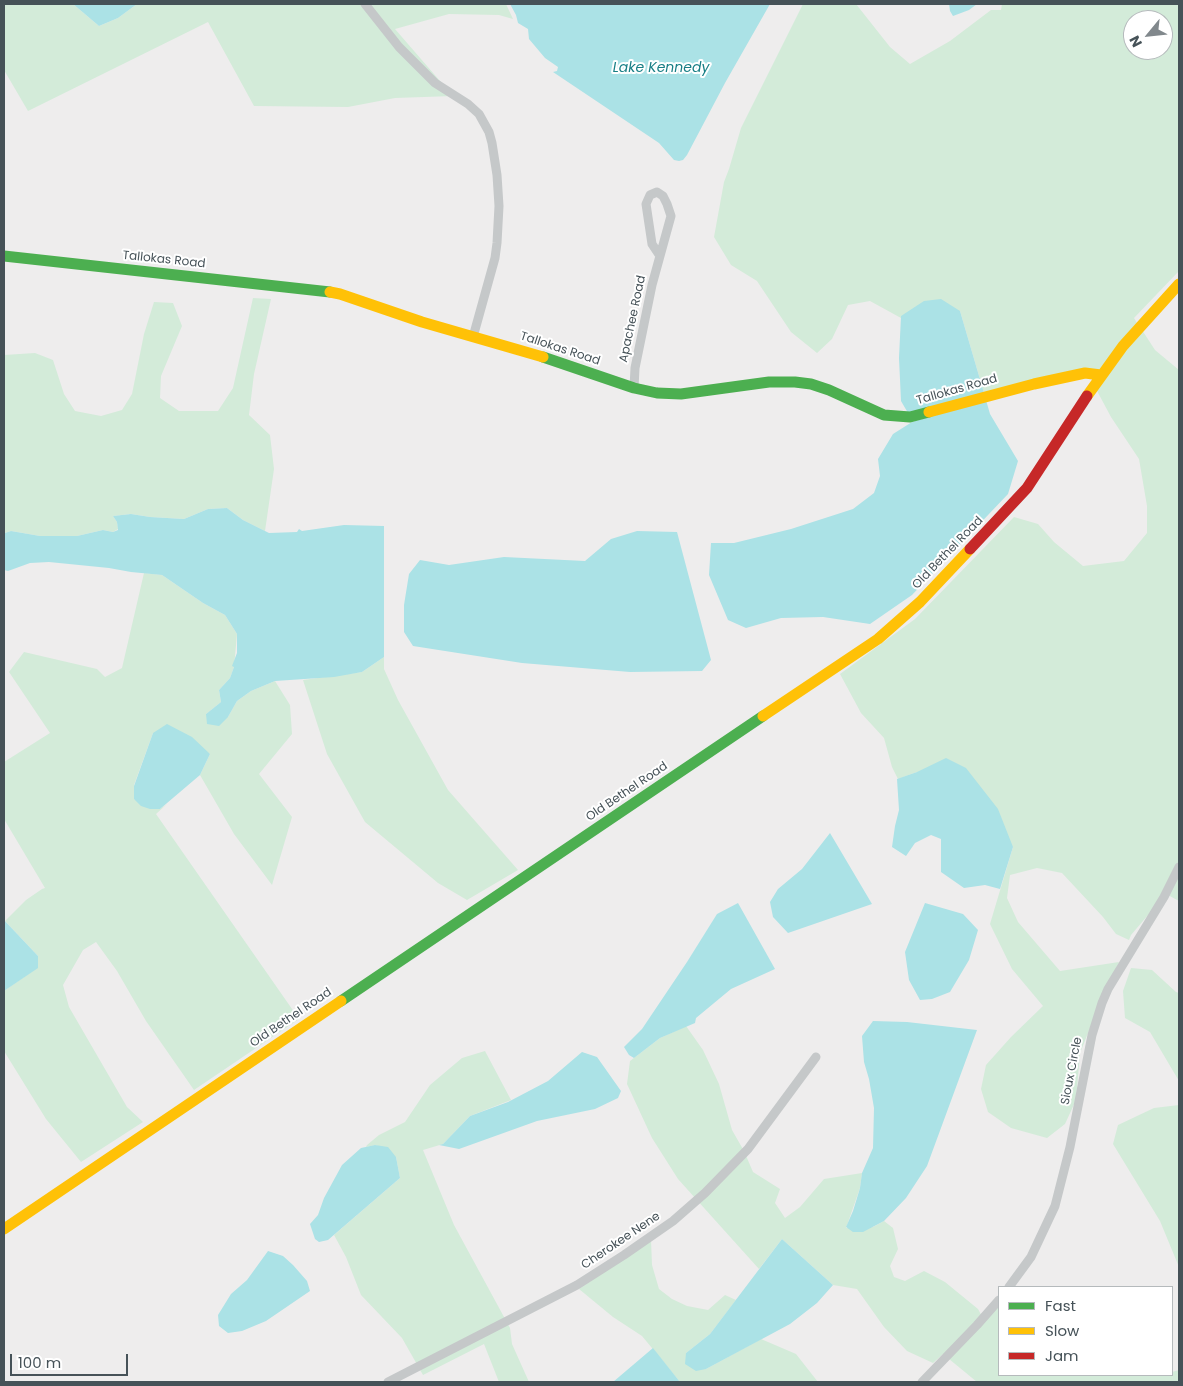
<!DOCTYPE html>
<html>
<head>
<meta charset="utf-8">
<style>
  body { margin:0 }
  #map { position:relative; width:1183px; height:1386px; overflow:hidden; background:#eeeded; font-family:Poppins,sans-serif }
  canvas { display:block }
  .frame { position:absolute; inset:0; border:5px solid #465258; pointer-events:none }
  .legend { position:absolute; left:998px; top:1286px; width:175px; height:90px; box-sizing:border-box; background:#fff; border:1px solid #b5babc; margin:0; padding:6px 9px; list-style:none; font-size:15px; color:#465258 }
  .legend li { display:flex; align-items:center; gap:10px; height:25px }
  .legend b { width:25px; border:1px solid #b5babc }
  .north { position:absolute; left:1123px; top:10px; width:50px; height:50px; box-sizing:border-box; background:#fff; border:1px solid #b5babc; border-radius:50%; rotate:242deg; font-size:14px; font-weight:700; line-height:20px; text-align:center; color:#465258 }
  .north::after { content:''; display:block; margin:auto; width:18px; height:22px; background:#81888c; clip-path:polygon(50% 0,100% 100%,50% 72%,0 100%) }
  .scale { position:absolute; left:10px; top:1354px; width:118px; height:22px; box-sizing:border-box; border:2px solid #465258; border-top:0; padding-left:6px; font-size:15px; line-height:18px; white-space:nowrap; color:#465258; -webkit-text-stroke:4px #fff; paint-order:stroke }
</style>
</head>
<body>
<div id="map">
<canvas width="1183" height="1386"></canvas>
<div class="frame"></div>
<ul class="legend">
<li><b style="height:6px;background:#4caf50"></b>Fast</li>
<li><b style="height:6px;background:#ffc107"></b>Slow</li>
<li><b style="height:6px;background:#c62828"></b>Jam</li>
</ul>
<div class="north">N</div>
<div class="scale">100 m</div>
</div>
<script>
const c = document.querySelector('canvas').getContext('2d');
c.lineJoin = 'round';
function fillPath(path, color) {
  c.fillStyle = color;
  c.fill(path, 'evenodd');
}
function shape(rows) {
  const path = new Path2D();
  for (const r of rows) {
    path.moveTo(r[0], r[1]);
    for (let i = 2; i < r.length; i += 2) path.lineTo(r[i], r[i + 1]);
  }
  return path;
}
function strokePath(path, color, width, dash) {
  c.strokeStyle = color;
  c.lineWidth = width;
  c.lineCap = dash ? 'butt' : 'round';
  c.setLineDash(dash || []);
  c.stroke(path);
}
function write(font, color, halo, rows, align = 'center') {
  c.font = font + ' Poppins,sans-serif';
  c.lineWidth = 4;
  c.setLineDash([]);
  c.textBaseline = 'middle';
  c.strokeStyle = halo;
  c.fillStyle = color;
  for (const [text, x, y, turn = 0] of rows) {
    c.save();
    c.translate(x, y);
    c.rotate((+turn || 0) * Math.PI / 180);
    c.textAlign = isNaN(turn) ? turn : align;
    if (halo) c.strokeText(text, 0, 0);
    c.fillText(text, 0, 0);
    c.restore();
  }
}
const green = shape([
  [4,4,73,4,99,26,118,18,137,4,506,4,513,19,499,15,449,14,395,29,453,96,395,98,348,107,254,106,208,22,28,111,4,70],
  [803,4,856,4,890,47,910,64,950,41,991,10,1001,10,1002,4,1179,4,1179,271,1134,318,1137,323,1099,370,984,393,960,311,901,316,901,318,870,301,848,305,832,339,817,353,791,332,757,281,731,265,714,237,724,182,729,169,741,128],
  [1133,20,1163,20,1163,50,1133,50],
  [253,298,271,299,254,374,249,415,270,435,274,469,265,531,243,520,227,508,208,509,184,519,150,517,131,514,113,516,117,522,118,529,113,532,103,530,77,536,40,536,11,531,5,533,4,530,4,355,35,353,53,360,64,394,75,411,101,416,122,410,132,394,144,334,154,302,173,303,182,326,161,376,160,398,179,411,218,411,233,388],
  [1142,330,1155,350,1179,370,1179,901,1166,894,1131,935,1129,940,1116,934,1103,917,1062,873,1037,868,1010,875,1007,898,1018,922,1060,971,1119,962,1098,1008,1080,1053,1076,1100,1065,1124,1047,1138,1011,1128,988,1112,981,1089,986,1065,1011,1037,1043,1006,1012,969,990,924,1013,847,917,772,898,779,892,767,884,738,861,713,840,674,915,619,1014,517,1038,524,1054,542,1083,566,1124,561,1147,533,1147,506,1139,459,1111,417,1096,389],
  [144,573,162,575,203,603,225,615,237,634,234,667,230,678,219,690,221,702,206,714,228,717,237,701,251,691,275,681,290,705,292,734,259,774,292,817,272,885,234,834,200,775,210,754,153,733,134,785,134,799,160,809,167,804,156,814,299,1019,194,1090,146,1021,117,971,96,942,83,950,63,985,69,1007,127,1107,143,1122,81,1162,46,1119,4,1051,4,991,38,967,38,956,5,921,26,900,42,889,45,888,4,819,4,762,50,733,9,672,24,652,97,669,105,677,122,668],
  [384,657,384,669,398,700,448,790,518,870,467,900,438,883,365,822,327,754,303,680,362,672],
  [1131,968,1152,970,1176,992,1179,993,1179,1081,1150,1032,1125,1018,1123,991],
  [686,1026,703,1050,719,1084,732,1130,744,1151,753,1172,780,1189,775,1203,785,1218,800,1207,824,1179,862,1173,860,1188,846,1228,873,1227,884,1221,893,1228,898,1249,890,1266,894,1277,905,1281,924,1271,945,1282,978,1309,984,1320,999,1302,999,1375,1172,1375,1172,1372,1179,1370,1179,1382,977,1382,943,1354,933,1363,907,1351,884,1327,857,1289,833,1285,782,1239,759,1269,678,1179,652,1138,627,1084,630,1061,660,1038],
  [485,1051,511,1100,470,1116,443,1144,423,1150,454,1225,510,1328,512,1344,529,1382,499,1382,484,1344,423,1375,402,1338,361,1295,346,1257,334,1235,400,1178,396,1157,376,1145,366,1147,367,1145,379,1135,405,1122,430,1085,462,1058],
  [1179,1105,1179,1267,1160,1221,1113,1144,1118,1125,1154,1108],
  [651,1240,652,1265,659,1289,672,1299,687,1306,708,1310,725,1295,736,1300,710,1334,686,1353,706,1369,761,1339,796,1354,818,1382,680,1382,642,1336,613,1317,579,1289]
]);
const water = shape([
  [73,4,137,4,118,18,99,26],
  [510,4,770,4,725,83,687,155,683,160,679,161,674,160,659,143,553,72,557,71,558,67,545,58,529,39,528,29,518,23,516,15],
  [949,4,977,4,969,10,953,16,950,11],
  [941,299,960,311,984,393,908,413,901,401,899,358,901,316,924,301],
  [986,400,990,414,1018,461,1008,494,912,595,870,624,823,617,781,618,746,628,728,620,709,575,711,543,734,543,791,529,853,509,874,493,880,476,878,459,893,434,912,422],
  [227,508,243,520,269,533,297,532,299,529,302,531,344,525,384,526,384,657,362,672,334,677,275,681,251,691,237,701,228,717,219,726,207,724,206,714,221,702,219,690,230,678,234,667,232,666,237,653,237,634,225,615,203,603,162,575,131,572,109,568,49,562,30,563,8,571,4,570,4,530,5,533,11,531,40,536,77,536,103,530,113,532,118,530,117,522,113,516,131,514,150,517,184,519,208,509],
  [637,531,677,532,711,660,702,671,630,672,522,663,413,646,404,632,404,605,409,574,420,560,449,565,504,557,585,561,611,539],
  [167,724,192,737,210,754,200,775,160,809,150,809,141,806,134,799,134,786,153,733],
  [946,758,966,768,998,809,1013,847,1000,889,985,885,964,888,941,872,941,839,931,835,915,843,906,856,892,847,895,826,899,810,897,779,917,772],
  [830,833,872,904,788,933,773,917,770,902,778,889,802,869],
  [738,903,775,969,731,989,696,1018,695,1023,660,1038,634,1058,629,1055,624,1047,642,1029,687,962,717,914],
  [925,903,963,914,978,930,969,960,950,992,932,999,920,1000,909,980,905,952],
  [4,920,38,956,38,968,4,991],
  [873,1021,907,1022,977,1030,927,1166,906,1198,884,1221,863,1232,853,1232,846,1227,853,1211,860,1188,862,1173,873,1148,874,1108,869,1079,864,1062,862,1036],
  [582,1052,597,1057,621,1091,618,1098,595,1109,537,1121,459,1149,439,1145,443,1144,470,1116,508,1102,548,1081],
  [375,1145,388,1147,396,1157,400,1178,328,1240,319,1242,315,1239,310,1224,318,1215,324,1198,342,1165,361,1148],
  [782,1239,833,1285,817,1303,790,1324,706,1369,696,1371,685,1364,686,1353,710,1334],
  [268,1251,283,1256,293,1265,307,1281,310,1291,266,1321,242,1331,228,1333,219,1326,218,1315,231,1294,247,1280],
  [653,1348,680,1382,613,1382]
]);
const street = shape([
  [365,4,399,47,435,83,468,104,479,114,489,132,492,143,497,175,499,206,497,243,495,258,473,337],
  [634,388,635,368,652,285,671,216,667,204,663,196,657,192,650,195,646,204,652,244,660,256],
  [1009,1287,1031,1257,1055,1206,1070,1147,1092,1035,1102,1003,1108,989,1164,897,1179,867],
  [388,1382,577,1285,624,1255,673,1221,705,1193,748,1149,816,1057],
  [922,1382,977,1325,999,1300]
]);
const fast = shape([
  [4,256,330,292],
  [543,357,634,388,657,393,681,394,769,382,795,382,811,384,829,390,884,415,910,417,929,412],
  [341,1001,763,716]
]);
const slow = shape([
  [330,292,340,294,422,322,543,357],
  [1087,396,1123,346,1179,284],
  [929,412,1034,384,1085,373,1101,375],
  [763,716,878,639,920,602,970,549],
  [4,1229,341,1001]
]);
const jam = shape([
  [970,549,1027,488,1087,396]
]);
const streetNames = [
  ["Tallokas Road",164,260,6],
  ["Apachee Road",633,319,-78],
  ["Tallokas Road",560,349,18],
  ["Tallokas Road",957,390,-16],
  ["Old Bethel Road",948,553,-46],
  ["Old Bethel Road",627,792,-34],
  ["Old Bethel Road",291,1018,-34],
  ["Sioux Circle",1072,1071,-79],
  ["Cherokee Nene",621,1241,-34]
];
const waterNames = [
  ["Lake Kennedy",661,68]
];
fillPath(green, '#d3ebd9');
fillPath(water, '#abe2e6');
strokePath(street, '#c5c8c9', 9);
strokePath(fast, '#4caf50', 11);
strokePath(slow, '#ffc107', 11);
strokePath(jam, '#c62828', 11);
write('12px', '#465258', '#fff', streetNames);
write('italic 14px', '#177e85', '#fff', waterNames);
</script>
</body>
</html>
